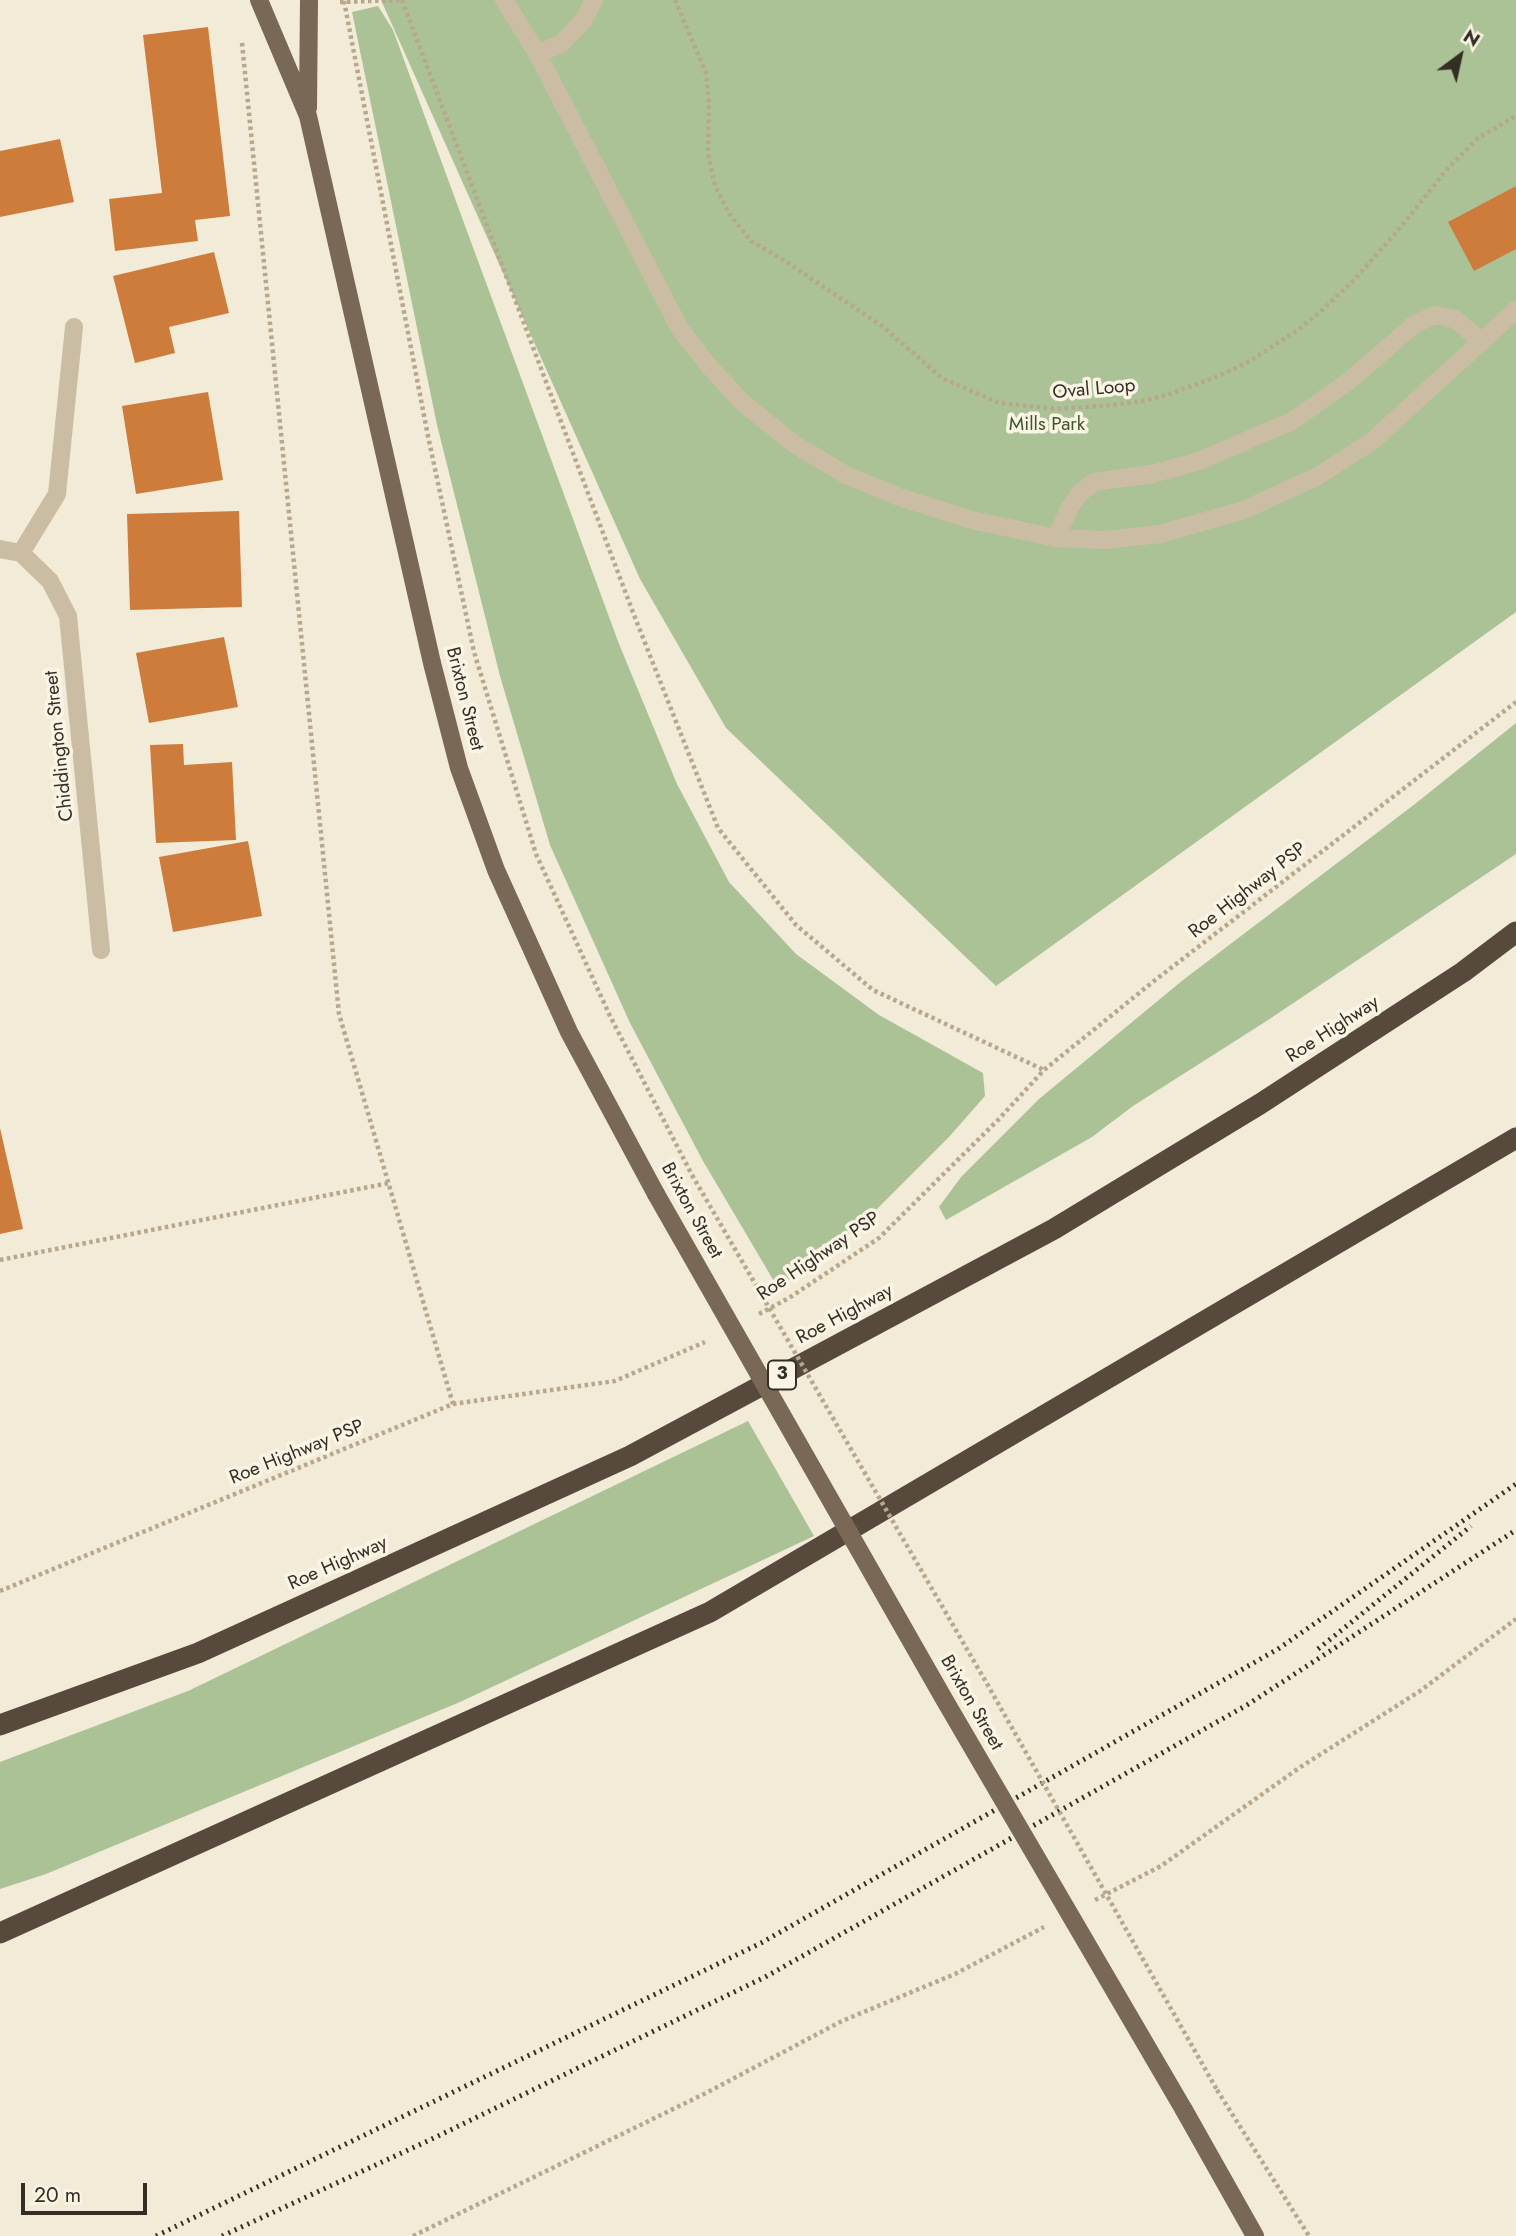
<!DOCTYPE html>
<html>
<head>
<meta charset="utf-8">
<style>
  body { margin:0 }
  #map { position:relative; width:1516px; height:2236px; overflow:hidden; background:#f2ebd7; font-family:Jost,sans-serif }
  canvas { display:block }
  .north { position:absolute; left:1425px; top:21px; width:70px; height:70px; -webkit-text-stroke:5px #faf4e4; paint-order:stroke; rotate:33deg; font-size:19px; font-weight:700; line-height:28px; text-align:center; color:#352e25 }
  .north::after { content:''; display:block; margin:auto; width:24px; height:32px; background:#352e25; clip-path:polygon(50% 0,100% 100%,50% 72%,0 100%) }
  .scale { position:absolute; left:21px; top:2183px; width:126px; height:32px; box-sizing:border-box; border:4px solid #352e25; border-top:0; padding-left:9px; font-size:21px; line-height:24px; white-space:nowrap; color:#352e25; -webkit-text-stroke:5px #faf4e4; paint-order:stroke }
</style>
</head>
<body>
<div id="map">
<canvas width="1516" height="2236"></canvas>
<div class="north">N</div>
<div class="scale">20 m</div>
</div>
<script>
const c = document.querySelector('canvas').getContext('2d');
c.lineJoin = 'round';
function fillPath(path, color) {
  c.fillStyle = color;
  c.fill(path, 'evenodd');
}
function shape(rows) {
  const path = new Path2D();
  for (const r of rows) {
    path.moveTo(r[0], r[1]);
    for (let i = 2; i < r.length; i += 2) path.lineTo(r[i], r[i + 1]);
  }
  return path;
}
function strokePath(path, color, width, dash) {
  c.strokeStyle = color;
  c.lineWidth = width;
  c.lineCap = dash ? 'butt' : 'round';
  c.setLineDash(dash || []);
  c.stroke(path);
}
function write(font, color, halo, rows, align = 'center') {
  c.font = font + ' Jost,sans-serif';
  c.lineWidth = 7;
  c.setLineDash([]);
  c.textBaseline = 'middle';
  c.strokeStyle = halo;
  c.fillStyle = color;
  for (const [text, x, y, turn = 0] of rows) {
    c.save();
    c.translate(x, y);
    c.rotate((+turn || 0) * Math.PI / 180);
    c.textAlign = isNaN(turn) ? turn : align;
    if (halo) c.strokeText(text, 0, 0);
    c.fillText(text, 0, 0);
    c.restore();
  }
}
const green = shape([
  [381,0,1516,0,1516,612,996,986,726,728,640,579],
  [378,6,393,30,619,644,677,784,729,882,796,954,879,1015,983,1073,985,1096,949,1137,859,1227,778,1288,703,1161,630,1023,550,845,500,676,437,425,352,12],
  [1516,723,1516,854,1265,1022,1133,1106,1092,1137,946,1220,939,1207,961,1177,1039,1099,1183,980,1415,804],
  [748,1421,814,1536,460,1702,46,1874,0,1889,0,1762,188,1691]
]);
const building = shape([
  [208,27,230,216,195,220,198,241,115,251,109,199,162,193,143,35],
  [60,139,74,202,0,217,0,151],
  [1516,186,1516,249,1474,271,1448,222],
  [214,252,229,313,169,327,175,353,135,363,113,276],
  [208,392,223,480,136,494,122,406],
  [239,511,242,607,130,610,127,514],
  [224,637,238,707,149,723,136,653],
  [183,744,184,765,232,762,236,840,156,843,150,745],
  [248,841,262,916,173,932,159,857],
  [0,1128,23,1229,0,1234]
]);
const path = shape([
  [402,0,634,615,718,828,796,925,873,990,1044,1070],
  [675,0,706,73,709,102,708,154,715,186,729,213,751,241,785,261,882,326,942,378,999,403,1058,409,1113,405,1142,401,1170,394,1221,375,1250,361,1298,330,1321,311,1352,282,1394,235,1449,167,1478,138,1516,116],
  [344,1,428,436,474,652,536,854,610,1016,692,1175],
  [340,2,402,0],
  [242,43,339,1014,453,1404],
  [0,1260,389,1183],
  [759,1314,789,1298,879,1238,998,1120,1044,1070,1154,981,1516,702],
  [0,1591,453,1404,615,1381,705,1342],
  [1095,1900,1161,1866,1299,1768,1420,1691,1516,1619],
  [1217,2090,1309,2236],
  [413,2236,706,2093,842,2021,955,1974,1044,1927]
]);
const minor = shape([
  [504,0,537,53,680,329,708,365,742,402,794,444,848,476,899,497,972,520,1056,538,1105,540,1160,534,1244,510,1318,476,1371,442,1516,310],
  [537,53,560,45,583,21,594,0],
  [1056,538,1070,507,1081,492,1094,482,1152,474,1199,461,1292,421,1349,381,1416,323,1436,315,1455,319,1481,341],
  [0,549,21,553,50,581,68,616,101,950],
  [21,553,57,494,74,327]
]);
const major = shape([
  [259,0,308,116,432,663,459,768,496,870,569,1032,656,1194],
  [308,108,309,0],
  [1184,2110,1255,2236]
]);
const highway = shape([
  [0,1725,198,1653,630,1456,1054,1229,1260,1104,1463,972,1516,932],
  [0,1933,710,1612,1516,1138]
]);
const rail = shape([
  [1318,1649,1471,1526],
  [156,2236,761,1943,1278,1649,1516,1484],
  [222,2236,434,2138,767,1976,1247,1705,1516,1530]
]);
const pathBridge = shape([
  [692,1175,986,1682,1217,2090]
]);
const majorBridge = shape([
  [656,1194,944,1699,1184,2110]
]);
const shields = [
  [782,1375,28]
];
const shieldNames = [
  ["3",782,1375]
];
const streetNames = [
  ["Oval Loop",1094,390,-5],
  ["Brixton Street",464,699,76],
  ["Chiddington Street",60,746,-96],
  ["Roe Highway PSP",1248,891,-38],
  ["Roe Highway",1333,1030,-33],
  ["Brixton Street",691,1211,61],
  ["Roe Highway PSP",819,1257,-34],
  ["Roe Highway",845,1315,-28],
  ["Roe Highway PSP",297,1453,-22],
  ["Roe Highway",338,1564,-24],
  ["Brixton Street",971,1703,60]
];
const parkNames = [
  ["Mills Park",1047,425]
];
fillPath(green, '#abc297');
fillPath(building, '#cd7c3b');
strokePath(path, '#b7a78d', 4.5, [3.5, 3.5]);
strokePath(minor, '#cbbda3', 18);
strokePath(major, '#786855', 18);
strokePath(highway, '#574a3c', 21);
strokePath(rail, '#352e25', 5, [2, 5]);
strokePath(pathBridge, '#b7a78d', 4.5, [3.5, 3.5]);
strokePath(majorBridge, '#786855', 18);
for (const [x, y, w] of shields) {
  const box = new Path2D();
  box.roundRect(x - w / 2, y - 14.5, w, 29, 5);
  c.fillStyle = '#faf4e4';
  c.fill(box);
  strokePath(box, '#352e25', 2);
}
write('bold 18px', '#352e25', null, shieldNames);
write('19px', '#352e25', '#faf4e4', streetNames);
write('19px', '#3b5528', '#faf4e4', parkNames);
</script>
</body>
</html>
